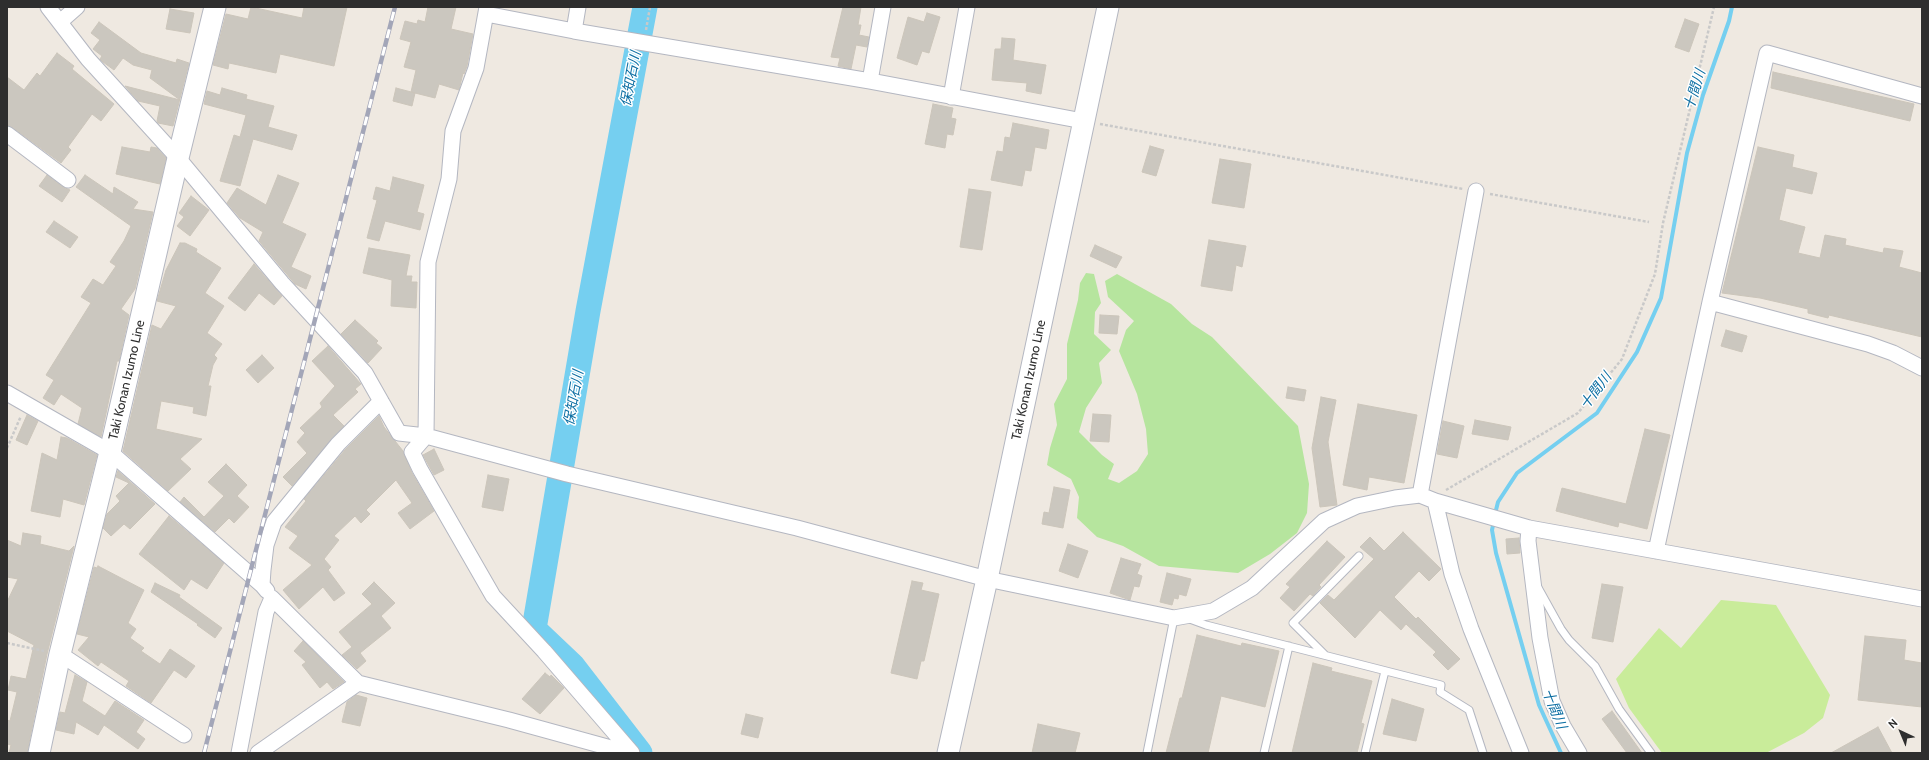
<!DOCTYPE html>
<html>
<head>
<meta charset="utf-8">
<style>
  body { margin:0 }
  #map { position:relative; width:1929px; height:760px; overflow:hidden; background:#efe9e1; font-family:Cabin,sans-serif }
  canvas { display:block }
  .frame { position:absolute; inset:0; border:8px solid #2e2e2e; pointer-events:none }
  .north { position:absolute; left:1881px; top:712px; width:40px; height:40px; -webkit-text-stroke:3px #fff; paint-order:stroke; rotate:316deg; font-size:11px; font-weight:700; line-height:16px; text-align:center; color:#2e2e2e }
  .north::after { content:''; display:block; margin:auto; width:14px; height:18px; background:#2e2e2e; clip-path:polygon(50% 0,100% 100%,50% 72%,0 100%) }
</style>
</head>
<body>
<div id="map">
<canvas width="1929" height="760"></canvas>
<div class="frame"></div>
<div class="north">N</div>
</div>
<script>
const c = document.querySelector('canvas').getContext('2d');
c.lineJoin = 'round';
function fillPath(path, color) {
  c.fillStyle = color;
  c.fill(path, 'evenodd');
}
function shape(rows) {
  const path = new Path2D();
  for (const r of rows) {
    path.moveTo(r[0], r[1]);
    for (let i = 2; i < r.length; i += 2) path.lineTo(r[i], r[i + 1]);
  }
  return path;
}
function strokePath(path, color, width, dash) {
  c.strokeStyle = color;
  c.lineWidth = width;
  c.lineCap = dash ? 'butt' : 'round';
  c.setLineDash(dash || []);
  c.stroke(path);
}
function write(font, color, halo, rows, align = 'center') {
  c.font = font + ' Cabin,"Noto Sans JP",sans-serif';
  c.lineWidth = 3;
  c.setLineDash([]);
  c.textBaseline = 'middle';
  c.strokeStyle = halo;
  c.fillStyle = color;
  for (const [text, x, y, turn = 0] of rows) {
    c.save();
    c.translate(x, y);
    c.rotate((+turn || 0) * Math.PI / 180);
    c.textAlign = isNaN(turn) ? turn : align;
    if (halo) c.strokeText(text, 0, 0);
    c.fillText(text, 0, 0);
    c.restore();
  }
}
const green = shape([
  [1086,273,1094,274,1101,303,1095,312,1094,334,1111,350,1099,363,1102,383,1086,408,1079,432,1102,455,1114,464,1108,479,1119,483,1137,471,1148,454,1146,429,1137,394,1119,351,1126,330,1134,321,1108,297,1105,281,1117,274,1171,304,1192,324,1212,337,1298,426,1309,484,1307,513,1297,533,1270,554,1238,573,1159,566,1123,546,1097,537,1077,518,1079,497,1071,479,1047,465,1050,448,1057,425,1054,404,1067,379,1067,344,1078,300,1080,283]
]);
const pitch = shape([
  [1721,600,1776,605,1830,695,1823,718,1804,733,1766,753,1662,753,1629,708,1616,679,1659,628,1681,648]
]);
const stream = shape([
  [1495,514,1498,502,1517,473,1597,413,1637,352,1661,298,1687,153,1703,95,1729,21,1732,7],
  [1494,521,1492,530,1496,553,1539,705,1561,753]
]);
const river = shape([
  [640,753,572,665,534,629,588,311,645,7]
]);
const building = shape([
  [251,7,302,18,304,7,347,7,334,66,280,54,276,73,229,63,228,69,213,65,226,14,248,19,251,7],
  [428,7,456,7,451,29,473,34,467,66,464,74,463,73,459,90,439,84,435,98,411,92,416,70,404,67,411,42,400,39,405,21,417,24,418,20,425,22,428,7],
  [843,7,861,7,858,25,861,25,859,35,869,37,867,47,856,45,851,69,838,66,840,58,831,57,843,7],
  [170,9,194,13,190,33,166,29,170,9],
  [927,13,940,17,929,53,922,51,917,65,897,58,908,17,924,22,927,13],
  [1685,19,1699,24,1689,52,1675,47,1685,19],
  [99,22,141,53,176,63,177,59,189,63,173,126,158,123,157,121,160,106,138,101,125,86,180,100,150,78,152,70,133,65,123,58,114,70,103,62,100,59,102,56,93,49,100,40,91,33,99,22],
  [1002,38,1015,39,1013,60,1046,65,1041,94,1026,91,1027,83,992,80,995,49,1001,49,1002,38],
  [57,53,74,66,72,69,114,104,101,121,92,114,68,147,71,150,61,163,12,127,7,125,7,77,24,90,37,73,40,76,57,53],
  [1773,72,1914,104,1910,121,1771,88,1773,72],
  [222,88,247,95,246,99,274,106,268,127,297,135,292,150,253,139,240,186,220,181,234,135,240,137,246,115,204,104,207,91,220,95,222,88],
  [396,88,415,93,412,106,393,101,396,88],
  [933,104,953,108,951,118,956,119,953,135,947,134,945,148,925,144,933,104],
  [1013,123,1049,130,1046,149,1035,147,1031,171,1025,170,1022,186,991,180,997,151,1003,152,1005,137,1010,138,1013,123],
  [1150,146,1164,150,1156,176,1142,172,1150,146],
  [122,147,150,152,151,147,157,148,166,158,160,184,116,174,122,147],
  [1758,147,1794,155,1792,167,1817,173,1812,194,1786,188,1779,220,1805,227,1798,253,1820,258,1825,235,1846,239,1845,245,1883,253,1884,248,1903,251,1899,267,1922,273,1922,337,1829,315,1828,318,1808,313,1808,309,1760,298,1722,293,1758,147],
  [1220,159,1251,164,1244,208,1212,203,1220,159],
  [47,175,63,187,70,190,62,202,39,186,47,175],
  [85,175,113,194,114,187,138,202,133,209,153,212,135,289,121,309,129,315,119,361,117,361,101,437,78,424,82,408,61,394,54,405,43,398,54,380,46,375,91,303,81,297,93,279,103,285,116,266,110,262,124,241,131,226,76,187,85,175],
  [278,175,299,183,282,223,306,234,291,267,311,276,306,289,295,284,259,241,263,232,240,218,227,203,237,188,266,205,278,175],
  [393,177,424,185,417,212,424,214,420,230,385,221,379,241,367,238,377,200,373,199,376,187,390,191,393,177],
  [969,189,991,192,982,250,960,247,969,189],
  [191,196,209,210,190,236,177,226,184,217,179,213,191,196],
  [54,221,78,237,70,248,46,232,54,221],
  [1209,240,1246,246,1242,267,1236,265,1232,291,1201,286,1209,240],
  [180,243,185,243,197,249,196,252,221,268,205,293,224,306,207,333,222,344,214,355,217,358,213,365,208,386,211,386,206,416,193,413,194,407,161,401,156,429,202,439,180,459,191,469,168,491,123,451,152,325,161,329,176,306,157,301,166,270,180,243],
  [1095,245,1122,257,1116,268,1090,256,1095,245],
  [369,248,410,255,406,276,412,276,411,282,417,282,416,308,391,306,392,280,363,273,369,248],
  [254,264,282,296,274,305,259,293,245,311,228,298,254,264],
  [1100,315,1119,316,1117,334,1099,333,1100,315],
  [355,320,378,341,376,343,382,348,368,363,341,334,355,320],
  [1726,330,1747,336,1742,352,1721,346,1726,330],
  [328,346,361,384,355,389,358,392,333,415,344,426,292,486,283,477,307,453,297,442,305,433,300,428,322,407,320,403,335,386,312,361,328,346],
  [262,355,274,368,258,383,246,370,262,355],
  [1288,387,1306,390,1304,401,1286,398,1288,387],
  [1321,397,1336,400,1328,442,1337,505,1320,507,1312,448,1321,397],
  [1358,404,1417,415,1404,483,1369,477,1367,490,1343,485,1358,404],
  [1093,414,1111,415,1109,442,1090,441,1093,414],
  [27,415,38,421,27,445,16,440,27,415],
  [379,416,384,427,403,451,412,473,434,511,410,529,398,513,412,503,396,480,366,510,370,514,361,523,355,516,334,536,339,540,324,559,331,567,328,570,345,593,334,601,323,587,299,609,283,590,312,565,289,548,298,536,285,527,306,501,304,499,345,450,379,416],
  [1475,420,1511,427,1508,440,1472,434,1475,420],
  [1443,421,1464,426,1457,458,1437,454,1443,421],
  [1645,429,1670,435,1647,529,1619,522,1618,527,1556,511,1562,488,1626,504,1645,429],
  [61,437,67,438,97,455,84,505,63,499,60,517,31,511,42,453,57,460,61,437],
  [434,449,444,470,434,475,423,455,434,449],
  [226,464,247,485,237,496,249,507,234,523,229,518,215,532,180,502,184,497,204,517,224,496,208,482,226,464],
  [118,471,155,504,130,529,124,524,111,536,103,528,107,514,120,501,116,496,129,483,116,477,118,471],
  [488,475,509,479,503,511,482,507,488,475],
  [1054,487,1070,490,1063,528,1042,524,1044,512,1049,513,1054,487],
  [169,516,224,563,207,589,191,579,184,590,139,554,169,516],
  [1403,532,1441,569,1429,581,1419,571,1394,597,1416,619,1418,617,1460,659,1448,670,1433,655,1436,652,1406,624,1401,630,1380,610,1355,638,1320,603,1328,595,1334,600,1374,559,1360,547,1370,537,1384,551,1403,532],
  [23,533,41,536,40,544,69,551,74,546,47,654,27,753,9,753,11,745,7,744,7,720,10,721,17,692,8,690,11,676,26,679,34,645,7,631,7,602,18,579,7,577,7,540,21,546,23,533],
  [1519,538,1520,553,1507,554,1506,539,1519,538],
  [1327,541,1345,557,1319,585,1321,587,1313,596,1310,594,1294,611,1280,598,1290,587,1286,584,1327,541],
  [1068,544,1088,551,1078,578,1059,571,1068,544],
  [1121,558,1141,564,1137,574,1142,576,1139,587,1134,586,1130,600,1110,593,1121,558],
  [98,566,144,590,128,623,136,629,130,638,144,648,141,651,160,664,170,649,195,666,186,678,174,670,151,703,126,686,129,681,101,662,98,666,78,650,89,637,77,634,94,567,97,568,98,566],
  [1167,573,1191,579,1186,596,1179,594,1178,599,1174,598,1172,605,1160,602,1167,573],
  [912,581,923,583,921,590,939,594,924,661,921,661,917,679,891,673,912,581],
  [374,582,395,603,381,616,391,628,360,653,366,661,357,669,342,655,352,647,339,632,372,604,362,594,374,582],
  [155,583,180,595,179,597,222,628,215,638,197,625,198,624,151,592,155,583],
  [1602,584,1623,587,1613,642,1592,638,1602,584],
  [1197,635,1241,646,1242,643,1279,651,1265,707,1221,696,1208,753,1166,753,1180,698,1182,698,1197,635],
  [1865,636,1906,640,1904,660,1922,663,1922,707,1858,700,1865,636],
  [303,641,344,682,333,689,327,682,320,688,302,665,306,662,294,651,303,641],
  [1313,663,1332,668,1331,671,1372,681,1361,723,1364,724,1357,753,1292,753,1313,663],
  [545,673,550,677,551,675,564,688,540,714,522,699,545,673],
  [75,675,87,682,82,701,105,716,115,701,144,720,136,732,145,739,138,749,104,725,98,735,76,722,74,734,56,730,60,712,65,713,75,675],
  [356,695,367,698,360,726,342,722,347,702,356,695],
  [1392,699,1424,709,1416,741,1383,734,1392,699],
  [1612,711,1642,753,1627,753,1602,719,1612,711],
  [746,714,763,718,758,738,741,734,746,714],
  [1038,724,1080,733,1075,753,1032,753,1038,724],
  [1878,727,1892,753,1831,753,1878,727]
]);
const path = shape([
  [646,30,650,7],
  [1100,124,1463,189],
  [1490,194,1649,222],
  [7,448,21,416],
  [1446,490,1578,413,1622,359,1655,274,1663,223,1714,7],
  [7,643,44,651]
]);
const service = shape([
  [1536,584,1561,629,1569,640,1595,666,1619,709,1651,753],
  [1187,618,1206,625,1441,685,1440,692,1469,710,1483,753],
  [1325,655,1293,623,1359,556],
  [1147,753,1174,618],
  [1264,753,1289,646],
  [1365,753,1385,671]
]);
const minor = shape([
  [48,7,88,59,178,158,282,283,365,373,399,433,426,436,567,474,797,528,987,579,1174,618,1213,611,1252,588,1324,521,1357,506,1395,498,1420,495,1435,501,1529,528,1922,599],
  [487,7,476,68,453,131,449,179,428,262,426,436,412,452,420,469,493,596,544,651,632,753],
  [486,14,574,31,870,81,1083,121],
  [60,22,77,7],
  [574,31,578,7],
  [870,81,883,7],
  [951,97,967,7],
  [7,134,68,180],
  [1710,302,1868,344,1893,353,1922,368],
  [7,393,110,452,262,585],
  [1420,495,1476,191],
  [1435,501,1452,574,1471,629,1521,753],
  [1529,528,1528,541,1540,638,1552,701,1563,726,1579,753],
  [1656,551,1710,302,1767,53,1922,96],
  [267,591,262,585,263,570,266,545,274,522,338,444,381,401],
  [60,654,184,735],
  [239,753,266,612,272,598,358,683,509,720,629,753],
  [258,753,358,683]
]);
const secondary = shape([
  [39,753,60,654,110,452,178,158,215,7],
  [948,753,987,579,1108,7]
]);
const rail = shape([
  [204,753,395,7]
]);
const streetNames = [
  ["Taki Konan Izumo Line",127,380,-77],
  ["Taki Konan Izumo Line",1029,380,-78]
];
const waterNames = [
  ["保知石川",631,79,-79],
  ["十間川",1695,90,-73],
  ["十間川",1596,391,-53],
  ["保知石川",574,398,-80],
  ["十間川",1554,709,68]
];
fillPath(green, '#b6e59e');
fillPath(pitch, '#c9ec9a');
strokePath(stream, '#75cff0', 4);
strokePath(river, '#75cff0', 25);
fillPath(building, '#cbc7bf');
strokePath(building, '#cbc5ba', 1);
strokePath(service, '#b4b7c1', 9);
strokePath(minor, '#b4b7c1', 17);
strokePath(secondary, '#b4b7c1', 23);
strokePath(path, '#c9c9c9', 2.5, [3, 2]);
strokePath(service, '#fff', 7);
strokePath(minor, '#fff', 15);
strokePath(secondary, '#fff', 21);
strokePath(rail, '#a3a6b8', 4.5);
strokePath(rail, '#fff', 3, [9]);
write('13px', '#2e2e2e', '#fff', streetNames);
write('italic 14px', '#0d6fa3', '#fff', waterNames);
</script>
</body>
</html>
